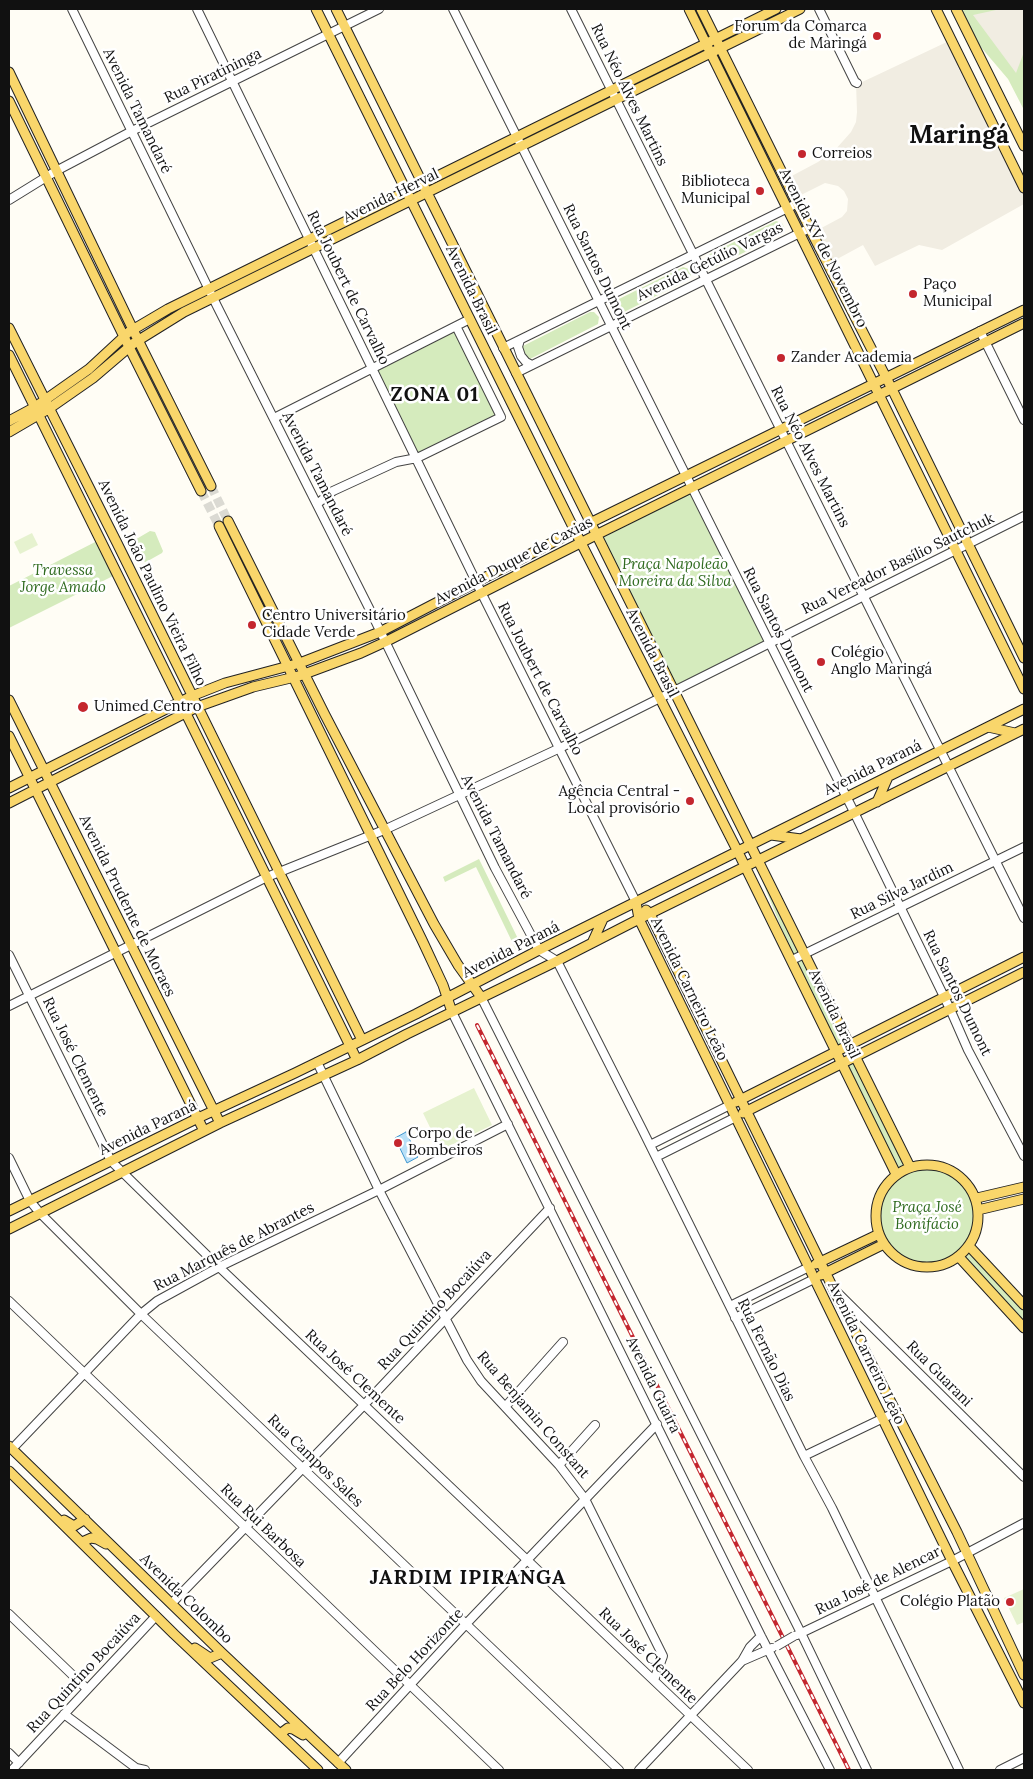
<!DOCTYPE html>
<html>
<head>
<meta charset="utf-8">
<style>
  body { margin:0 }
  #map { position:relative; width:1033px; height:1779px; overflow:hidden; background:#fffdf5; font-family:Lora,serif }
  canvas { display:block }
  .frame { position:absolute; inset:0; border:10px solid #111; pointer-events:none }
</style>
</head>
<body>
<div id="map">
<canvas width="1033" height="1779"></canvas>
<div class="frame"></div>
</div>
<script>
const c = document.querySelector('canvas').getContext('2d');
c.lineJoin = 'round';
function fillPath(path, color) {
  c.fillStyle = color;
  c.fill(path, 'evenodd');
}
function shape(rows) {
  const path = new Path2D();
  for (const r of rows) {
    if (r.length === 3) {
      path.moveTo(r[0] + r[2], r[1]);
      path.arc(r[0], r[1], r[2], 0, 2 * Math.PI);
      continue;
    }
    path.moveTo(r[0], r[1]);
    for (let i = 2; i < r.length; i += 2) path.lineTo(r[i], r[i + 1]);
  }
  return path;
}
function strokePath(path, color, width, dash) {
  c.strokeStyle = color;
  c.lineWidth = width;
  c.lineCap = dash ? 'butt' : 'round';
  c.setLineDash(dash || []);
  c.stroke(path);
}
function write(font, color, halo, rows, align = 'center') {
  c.font = font + ' Lora,serif';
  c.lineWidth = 5;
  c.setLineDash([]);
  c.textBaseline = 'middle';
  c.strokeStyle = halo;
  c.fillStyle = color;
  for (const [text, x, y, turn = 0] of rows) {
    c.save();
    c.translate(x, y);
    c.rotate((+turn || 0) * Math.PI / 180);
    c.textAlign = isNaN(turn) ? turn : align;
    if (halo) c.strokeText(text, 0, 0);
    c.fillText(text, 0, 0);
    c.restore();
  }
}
const green = shape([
  [956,9,1024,9,1024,110,1008,79,968,32],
  [776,221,782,223,785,229,783,233,715,267,710,265,707,259,708,255],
  [683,267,689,269,691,275,690,279,622,313,617,311,614,305,615,301],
  [590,312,594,312,599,317,598,324,530,359,525,357,522,348,523,346],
  [456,326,501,417,417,458,372,368],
  [692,488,769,643,674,691,596,535],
  [150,531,155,532,163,551,162,553,146,562,143,561,133,541],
  [101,539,117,574,9,628,9,586],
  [479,859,523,949,517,952,476,867,445,882,443,877],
  [755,863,847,1046,840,1050,794,959],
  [853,1058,908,1168,923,1165,935,1165,948,1169,959,1175,977,1198,978,1222,976,1234,968,1248,1024,1309,1024,1322,962,1254,944,1265,927,1268,911,1265,896,1257,884,1244,876,1223,876,1212,882,1191,896,1174,846,1062]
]);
const pitch = shape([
  [32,533,38,545,20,554,14,542],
  [474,1088,492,1125,441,1150,423,1113],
  [1024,1589,1024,1622,1017,1625,1004,1598]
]);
const plaza = shape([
  [1024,9,1024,52,1016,73,973,15,996,10],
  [951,40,1024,187,1024,204,942,250,919,245,875,266,863,245,828,264,812,233,842,217,847,211,848,199,844,191,838,186,825,183,795,198,786,179,818,162,835,150,851,132,856,122,857,112,856,83,860,83,875,76]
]);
const water = shape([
  [406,1132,418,1157,407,1163,395,1138,406,1132]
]);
const majorTunnel = shape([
  [211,486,228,521],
  [201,491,219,526]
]);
const minor = shape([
  [72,9,217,306,370,610,495,868,539,950,557,961,642,1129,804,1456,832,1508,959,1770],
  [197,9,482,594,636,902],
  [453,9,854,812,950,1009,968,1050,1024,1156],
  [571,9,1024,918],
  [819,9,855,82,857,83],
  [9,200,56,171,132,131,379,9],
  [980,331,1024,420],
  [520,340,518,347,521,356,526,362,532,365],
  [503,348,798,203],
  [516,373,810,228],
  [274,418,470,319],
  [317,504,333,491,396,462,417,458,501,417,456,326],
  [9,955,111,1161,219,1267,748,1770],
  [792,960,1024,847],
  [481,997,801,1633,867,1770],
  [9,1006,267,877,384,830,560,748,1024,516],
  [452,1012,761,1636,830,1770],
  [317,1062,379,1190,467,1360,481,1381,559,1465,585,1499,663,1656,654,1680],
  [650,1145,730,1105],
  [656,1157,736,1117],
  [9,1158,30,1201,40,1213,141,1314,619,1770],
  [837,1292,1024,1477],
  [9,1301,499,1770],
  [730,1306,809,1267],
  [735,1318,814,1279],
  [505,1407,563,1342],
  [12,1449,141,1314,157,1301,219,1267,379,1190,508,1124],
  [804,1456,896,1412],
  [559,1465,595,1425],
  [172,1603,364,1405,550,1208],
  [9,1614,87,1689],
  [797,1635,952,1561,1024,1523],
  [742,1661,772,1648],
  [64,1714,136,1768,145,1770],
  [9,1753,19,1763],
  [338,1763,466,1624,657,1424],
  [12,1770,156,1616],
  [639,1770,742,1661,750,1647,761,1636],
  [1000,1770,1024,1758]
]);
const major = shape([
  [316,9,575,531,738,852,896,1174],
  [336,9,910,1167],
  [689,9,1024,689],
  [701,9,812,233,892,389,1024,658],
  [936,9,1024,188],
  [956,9,1024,146],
  [9,72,138,340,211,486],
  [9,101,129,347,201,491],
  [9,328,117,543,362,1040],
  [9,355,357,1060],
  [9,421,35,407,89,369,129,332,168,309,776,9],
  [9,432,50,408,93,378,134,343,184,312,800,9],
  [228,521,325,715,434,924,458,965,481,997],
  [219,526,422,940,443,985,452,1012],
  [9,700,220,1123],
  [988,727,1015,733],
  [9,736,204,1131],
  [9,788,192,696,225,683,300,663,380,632,590,523,1024,310],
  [877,802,888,777],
  [9,803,197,707,253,687,299,676,361,653,385,642,592,537,1024,323],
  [771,835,801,839],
  [636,902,639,919,952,1561,1024,1703],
  [646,910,650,914,834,1290,957,1532,1024,1675],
  [592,943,603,919],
  [736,1102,1024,957],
  [743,1113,1024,972],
  [927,1216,51],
  [977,1198,1024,1187],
  [978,1210,1024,1199],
  [9,1211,198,1118,295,1073,416,1014,539,950,1024,709],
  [9,1229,220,1123,357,1060,407,1034,557,961,639,919,1024,729],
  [969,1246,1024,1305],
  [959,1257,1024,1328],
  [816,1264,879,1234],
  [821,1275,884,1244],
  [9,1446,222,1653,346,1770],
  [9,1471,174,1634,318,1770],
  [64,1520,74,1526,85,1519],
  [82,1542,91,1538,97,1539,106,1544],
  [195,1648,210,1658,222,1653],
  [280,1734,288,1728,293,1729,303,1735]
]);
const rail = shape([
  [477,1025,849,1770]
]);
const minorBridge = shape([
  [777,1646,794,1636]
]);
const markers = [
  [877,36,5,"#c4262e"],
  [802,154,5,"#c4262e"],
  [760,191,5,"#c4262e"],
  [913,294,5,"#c4262e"],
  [781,358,5,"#c4262e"],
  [252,625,5,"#c4262e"],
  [821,662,5,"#c4262e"],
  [83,707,6,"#c4262e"],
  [690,801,5,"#c4262e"],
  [398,1143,5,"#c4262e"],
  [1010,1602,5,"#c4262e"]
];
const poiNames = [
  ["Forum da Comarca",867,27,"right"],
  ["de Maringá",867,44,"right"],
  ["Correios",812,154],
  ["Biblioteca",750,182,"right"],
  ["Municipal",750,199,"right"],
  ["Paço",923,285],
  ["Municipal",923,302],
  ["Zander Academia",791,358],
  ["Centro Universitário",262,616],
  ["Cidade Verde",262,633],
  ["Colégio",831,653],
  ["Anglo Maringá",831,670],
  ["Unimed Centro",94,707],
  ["Agência Central -",680,792,"right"],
  ["Local provisório",680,809,"right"],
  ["Corpo de",408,1134],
  ["Bombeiros",408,1151],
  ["Colégio Platão",1000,1602,"right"]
];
const streetNames = [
  ["Rua Piratininga",213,76,-26],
  ["Rua Néo Alves Martins",629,95,64],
  ["Avenida Tamandaré",137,111,64],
  ["Avenida Herval",391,196,-26],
  ["Avenida XV de Novembro",823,248,63],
  ["Avenida Getúlio Vargas",710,262,-26],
  ["Rua Santos Dumont",597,267,64],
  ["Rua Joubert de Carvalho",348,288,64],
  ["Avenida Brasil",471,290,64],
  ["Rua Néo Alves Martins",810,457,63],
  ["Avenida Tamandaré",317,474,63],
  ["Avenida Duque de Caxias",514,561,-27],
  ["Rua Vereador Basílio Sautchuk",898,564,-26],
  ["Avenida João Paulino Vieira Filho",152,583,64],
  ["Rua Santos Dumont",778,630,63],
  ["Avenida Brasil",652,653,63],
  ["Rua Joubert de Carvalho",540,679,63],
  ["Avenida Paraná",873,768,-26],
  ["Avenida Tamandaré",496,837,63],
  ["Rua Silva Jardim",902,891,-26],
  ["Avenida Prudente de Moraes",127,906,64],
  ["Avenida Paraná",511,950,-27],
  ["Avenida Carneiro Leão",689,989,64],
  ["Rua Santos Dumont",957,993,64],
  ["Avenida Brasil",834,1014,64],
  ["Rua José Clemente",75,1057,64],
  ["Avenida Paraná",148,1128,-26],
  ["Rua Marquês de Abrantes",234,1247,-27],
  ["Rua Quintino Bocaiúva",435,1310,-47],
  ["Rua Fernão Dias",766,1350,64],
  ["Avenida Carneiro Leão",866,1353,64],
  ["Rua Guarani",939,1374,45],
  ["Rua José Clemente",355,1377,43],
  ["Avenida Guaíra",653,1385,64],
  ["Rua Benjamin Constant",533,1415,49],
  ["Rua Campos Sales",315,1461,44],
  ["Rua Rui Barbosa",263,1526,44],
  ["Rua José de Alencar",878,1581,-26],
  ["Avenida Colombo",186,1599,44],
  ["Rua José Clemente",648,1656,44],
  ["Rua Belo Horizonte",415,1660,-47],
  ["Rua Quintino Bocaiúva",84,1673,-47]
];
const parkNames = [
  ["Praça Napoleão",675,565],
  ["Moreira da Silva",675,582],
  ["Travessa",63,571],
  ["Jorge Amado",63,588],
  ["Praça José",927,1208],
  ["Bonifácio",927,1225]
];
const districtNames = [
  ["ZONA 01",435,395],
  ["JARDIM IPIRANGA",468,1578]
];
const townNames = [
  ["Maringá",959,136]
];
fillPath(green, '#d5ebbd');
fillPath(pitch, '#e6f2cf');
fillPath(plaza, '#f1ede2');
fillPath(water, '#b9e0f7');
strokePath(water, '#3f96cf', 1);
strokePath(majorTunnel, '#dbdad3', 9, [9, 4.5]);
strokePath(minor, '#444', 10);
strokePath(major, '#222', 11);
strokePath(minor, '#fff', 8);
strokePath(major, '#f9d66b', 9);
strokePath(rail, '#c4262e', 4);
strokePath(rail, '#fff', 2, [5.5]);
strokePath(minorBridge, '#444', 10, []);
strokePath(minorBridge, '#fff', 8);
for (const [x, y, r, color] of markers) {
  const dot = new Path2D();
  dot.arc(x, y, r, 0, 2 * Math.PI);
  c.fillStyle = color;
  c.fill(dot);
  strokePath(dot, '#fff', 2);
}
write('15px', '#111', '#fff', poiNames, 'left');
write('15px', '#111', '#fff', streetNames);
write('italic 15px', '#2f6b1f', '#fff', parkNames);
c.letterSpacing = '1px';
write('bold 20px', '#111', '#fff', districtNames);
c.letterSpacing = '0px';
write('bold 25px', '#111', '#fff', townNames);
</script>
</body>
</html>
